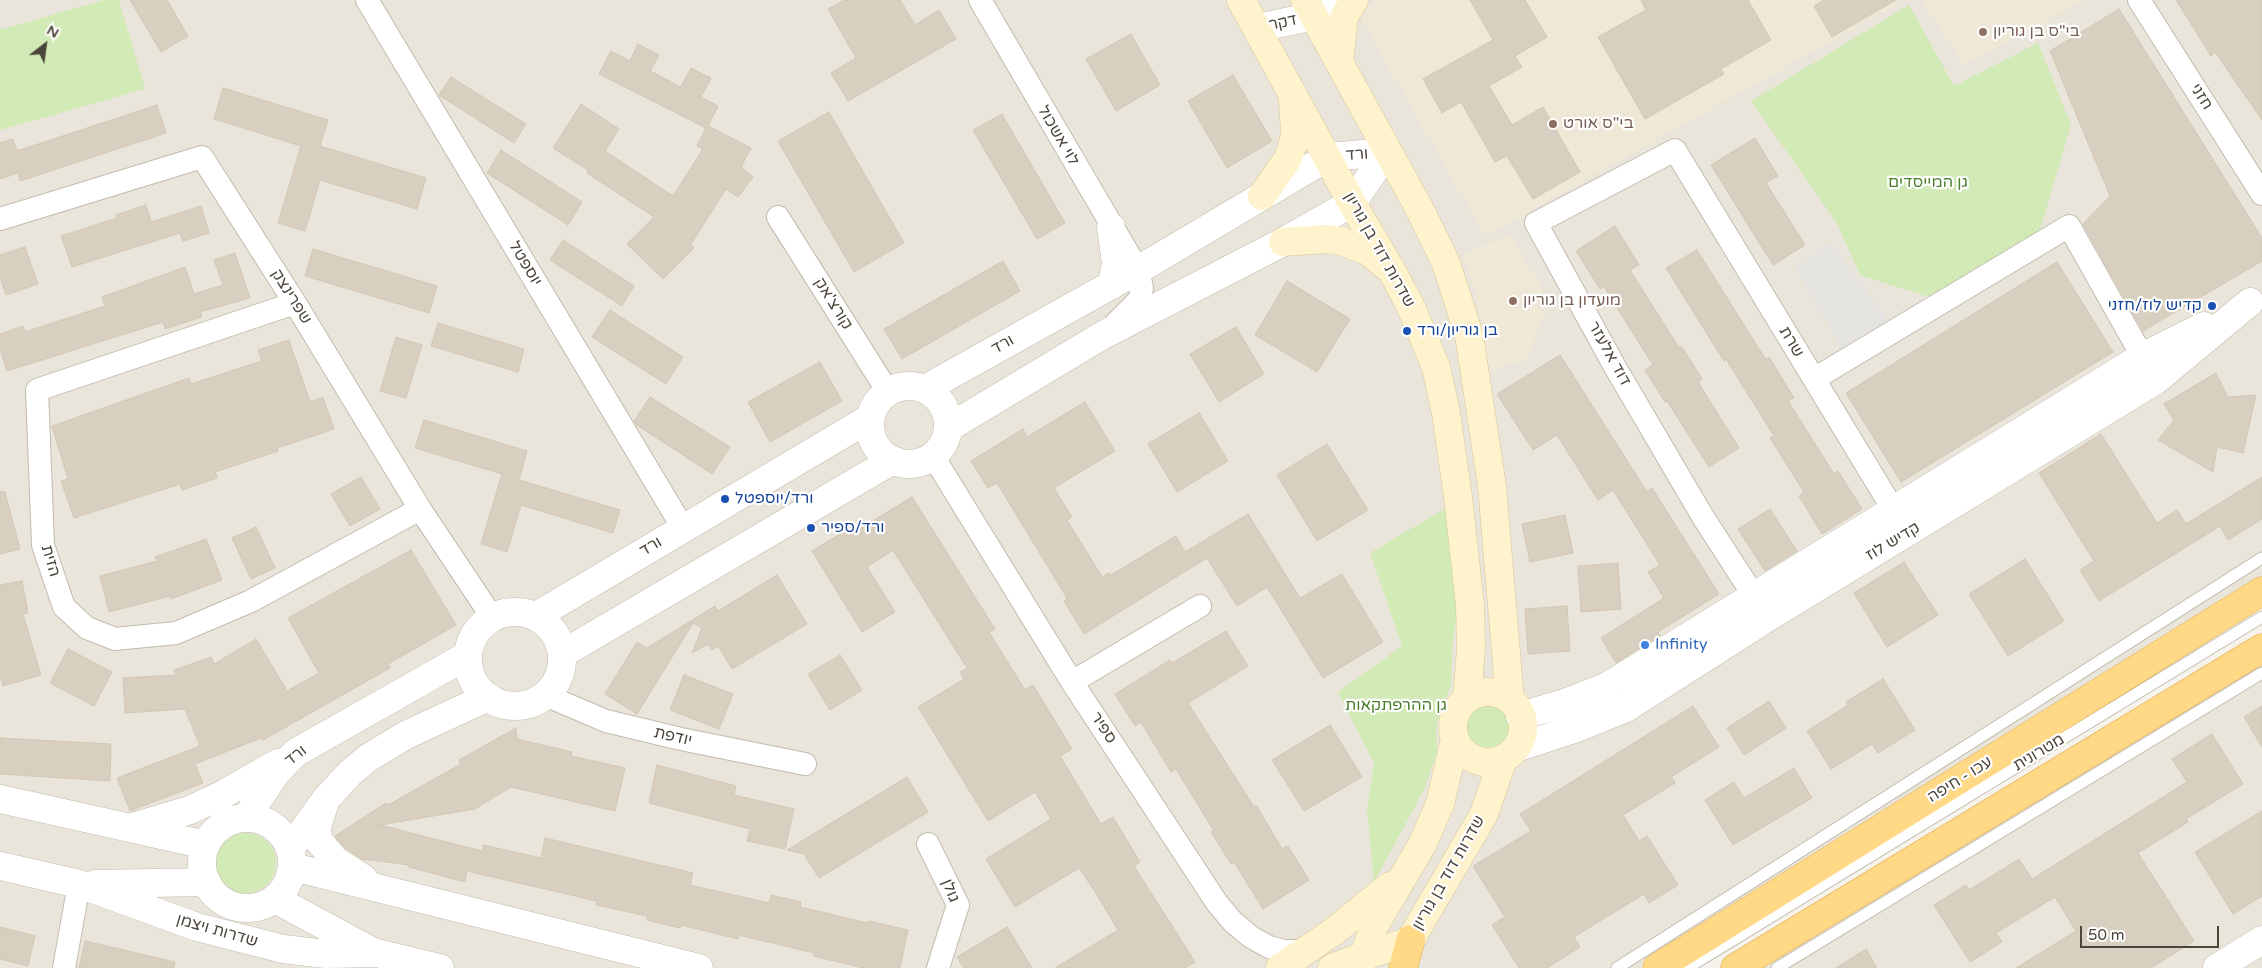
<!DOCTYPE html>
<html>
<head>
<meta charset="utf-8">
<style>
  body { margin:0 }
  #map { position:relative; width:2262px; height:968px; overflow:hidden; background:#f6f3ec; font-family:"Varela Round",sans-serif }
  canvas { display:block }
  .north { position:absolute; left:20px; top:20px; width:50px; height:50px; -webkit-text-stroke:4px #fff; paint-order:stroke; rotate:30deg; font-size:14px; font-weight:700; line-height:20px; text-align:center; color:#4b4439 }
  .north::after { content:''; display:block; margin:auto; width:18px; height:22px; background:#4b4439; clip-path:polygon(50% 0,100% 100%,50% 72%,0 100%) }
  .scale { position:absolute; left:2080px; top:926px; width:139px; height:22px; box-sizing:border-box; border:2px solid #4b4439; border-top:0; padding-left:6px; font-size:15px; line-height:18px; white-space:nowrap; color:#4b4439; -webkit-text-stroke:4px #fff; paint-order:stroke }
</style>
</head>
<body>
<div id="map">
<canvas width="2262" height="968"></canvas>
<div class="north">N</div>
<div class="scale">50 m</div>
</div>
<script>
const c = document.querySelector('canvas').getContext('2d');
c.lineJoin = 'round';
function fillPath(path, color) {
  c.fillStyle = color;
  c.fill(path, 'evenodd');
}
function shape(rows) {
  const path = new Path2D();
  for (const r of rows) {
    if (r.length === 3) {
      path.moveTo(r[0] + r[2], r[1]);
      path.arc(r[0], r[1], r[2], 0, 2 * Math.PI);
      continue;
    }
    path.moveTo(r[0], r[1]);
    for (let i = 2; i < r.length; i += 2) path.lineTo(r[i], r[i + 1]);
  }
  return path;
}
function strokePath(path, color, width, dash) {
  c.strokeStyle = color;
  c.lineWidth = width;
  c.lineCap = dash ? 'butt' : 'round';
  c.setLineDash(dash || []);
  c.stroke(path);
}
function write(font, color, halo, rows, align = 'center') {
  c.font = font + ' "Varela Round","Noto Sans Hebrew",sans-serif';
  c.lineWidth = 4.5;
  c.setLineDash([]);
  c.textBaseline = 'middle';
  c.strokeStyle = halo;
  c.fillStyle = color;
  for (const [text, x, y, turn = 0] of rows) {
    c.save();
    c.translate(x, y);
    c.rotate((+turn || 0) * Math.PI / 180);
    c.textAlign = isNaN(turn) ? turn : align;
    if (halo) c.strokeText(text, 0, 0);
    c.fillText(text, 0, 0);
    c.restore();
  }
}
const residential = shape([
  [0,0,2262,0,2262,579,1640,968,0,968],
  [2262,646,2262,968,1739,968]
]);
const education = shape([
  [1378,0,1900,0,1901,2,1485,236,1357,12],
  [1921,0,2085,0,1964,65],
  [1510,234,1550,303,1526,360,1489,371,1477,300,1464,255]
]);
const green = shape([
  [104,0,119,0,145,89,0,130,0,30],
  [1909,5,1954,86,2038,43,2071,125,2039,233,1929,297,1860,275,1837,223,1751,101],
  [1451,505,1458,605,1453,641,1451,685,1436,725,1437,752,1424,790,1374,882,1367,810,1374,763,1338,692,1402,646,1370,553],
  [1488,728,23],
  [246,863,30]
]);
const parking = shape([
  [1831,243,1888,320,1842,349,1795,268]
]);
const building = shape([
  [130,0,167,0,188,36,161,52,130,0],
  [844,0,900,0,915,25,939,10,956,39,848,101,831,73,856,58,828,9,844,0],
  [1470,0,1525,0,1547,37,1515,56,1522,67,1489,86,1512,125,1543,107,1580,172,1533,199,1507,156,1495,162,1461,102,1442,113,1423,79,1493,40,1470,0],
  [1641,0,1748,0,1771,40,1721,69,1724,74,1645,119,1598,37,1646,10,1641,0],
  [1824,0,1896,0,1832,37,1814,6,1824,0],
  [2176,0,2262,0,2262,120,2215,52,2211,56,2176,0],
  [2119,9,2262,238,2262,261,2143,331,2083,224,2110,196,2050,51,2119,9],
  [1131,34,1160,85,1116,111,1086,59,1131,34],
  [638,44,659,55,650,71,681,87,691,68,711,78,701,97,718,106,708,126,751,148,741,167,753,177,738,197,726,189,691,244,694,248,663,279,627,244,654,217,587,173,588,170,553,148,581,104,619,129,605,151,673,196,703,149,697,146,706,128,599,74,611,51,630,61,638,44],
  [1233,75,1272,141,1227,168,1188,101,1233,75],
  [451,77,526,124,514,143,439,95,451,77],
  [223,88,328,120,320,146,426,178,417,209,320,180,305,231,278,223,301,146,214,119,223,88],
  [157,105,166,133,20,181,18,173,0,179,0,143,13,139,17,151,157,105],
  [829,112,904,243,854,272,778,141,829,112],
  [1002,114,1065,223,1037,239,973,130,1002,114],
  [1755,138,1778,176,1766,183,1805,245,1773,265,1711,165,1755,138],
  [501,150,582,202,568,225,487,173,501,150],
  [146,205,151,222,201,206,209,233,183,241,180,233,72,267,61,236,117,218,116,215,146,205],
  [1615,226,1639,265,1630,270,1679,348,1682,347,1702,379,1698,382,1739,448,1709,467,1667,401,1665,402,1645,370,1653,365,1604,287,1600,289,1576,251,1615,226],
  [563,240,634,286,622,306,550,260,563,240],
  [25,247,38,284,6,295,0,277,0,255,25,247],
  [313,249,437,286,429,313,305,276,313,249],
  [1697,250,1766,360,1769,357,1794,398,1788,401,1834,474,1838,471,1862,509,1822,534,1799,496,1804,492,1770,438,1774,436,1726,359,1724,361,1666,268,1697,250],
  [235,253,250,298,200,312,202,317,165,329,163,322,7,371,0,349,0,334,23,326,25,332,105,306,102,297,185,267,194,294,223,285,214,260,235,253],
  [1003,261,1020,291,902,359,884,329,1003,261],
  [2057,262,2113,352,1901,482,1846,393,2057,262],
  [1287,281,1350,319,1317,372,1255,335,1287,281],
  [610,310,683,357,666,384,592,337,610,310],
  [438,323,524,349,518,372,431,346,438,323],
  [1236,327,1264,374,1219,402,1190,354,1236,327],
  [396,337,422,345,406,398,380,391,396,337],
  [289,340,310,402,323,397,334,429,277,448,278,451,215,472,217,478,182,490,180,484,74,518,61,481,68,479,52,426,189,378,191,384,262,361,258,350,289,340],
  [1560,355,1647,492,1652,488,1719,594,1658,632,1660,636,1616,663,1601,638,1664,598,1648,572,1660,565,1613,490,1598,500,1557,435,1533,450,1497,394,1560,355],
  [820,362,842,401,770,442,748,402,820,362],
  [2216,373,2228,397,2256,395,2243,453,2217,447,2213,472,2158,440,2174,420,2164,404,2216,373],
  [650,397,730,447,712,474,637,425,634,421,650,397],
  [1085,402,1115,451,1054,488,1072,517,1067,520,1102,577,1109,573,1111,575,1176,536,1185,552,1248,514,1300,598,1342,574,1383,642,1323,678,1267,587,1237,606,1207,558,1084,634,1064,601,1067,598,997,483,988,488,971,461,1023,429,1027,437,1085,402],
  [1199,413,1228,461,1177,492,1148,444,1199,413],
  [424,420,527,451,519,480,620,510,613,533,521,505,507,552,481,544,502,474,415,448,424,420],
  [2101,434,2157,523,2177,510,2186,524,2262,477,2262,519,2228,540,2220,526,2099,601,2080,570,2094,561,2039,473,2101,434],
  [1327,444,1368,510,1317,541,1277,475,1327,444],
  [361,477,380,509,350,526,331,494,361,477],
  [0,492,5,492,20,549,0,554,0,492],
  [912,497,995,629,989,632,1025,690,1033,685,1072,749,1060,756,1101,824,1113,817,1140,862,1134,866,1195,962,1185,968,1055,968,1118,930,1094,890,1079,868,1015,907,986,859,1051,819,1035,792,988,821,918,707,964,679,960,672,967,668,893,550,867,567,895,612,862,632,812,551,845,531,848,536,912,497],
  [1770,509,1797,551,1765,571,1738,529,1770,509],
  [1565,515,1573,553,1530,562,1522,524,1565,515],
  [256,527,275,568,251,579,232,538,256,527],
  [206,539,222,580,171,599,170,596,109,612,100,576,157,561,155,557,206,539],
  [411,550,456,625,388,664,390,668,263,740,261,738,195,764,203,783,130,811,117,778,200,746,185,709,125,713,123,678,176,675,174,670,211,657,214,664,256,639,287,691,319,673,288,618,411,550],
  [2025,559,2064,621,2008,656,1969,594,2025,559],
  [1904,562,1938,615,1887,647,1854,593,1904,562],
  [1618,563,1621,609,1581,612,1578,566,1618,563],
  [777,575,807,624,732,669,718,646,712,650,708,644,692,653,702,628,693,623,637,714,605,694,637,642,647,648,715,606,718,611,777,575],
  [22,581,28,613,23,614,41,675,3,686,0,675,0,585,22,581],
  [1567,606,1570,651,1528,654,1525,609,1567,606],
  [1226,631,1248,666,1188,703,1254,807,1256,805,1282,849,1288,846,1309,880,1263,909,1234,862,1231,864,1211,832,1214,831,1176,769,1171,772,1141,722,1135,726,1115,694,1170,660,1172,663,1226,631],
  [68,649,112,672,94,706,50,683,68,649],
  [840,655,862,690,830,710,808,674,840,655],
  [684,675,733,694,719,729,670,710,684,675],
  [1883,679,1915,730,1878,753,1872,744,1831,769,1807,731,1848,705,1846,702,1883,679],
  [1769,701,1786,728,1744,755,1727,728,1769,701],
  [1693,706,1719,747,1671,777,1675,783,1623,815,1639,841,1647,836,1678,885,1649,903,1644,894,1574,937,1580,947,1547,968,1519,968,1492,925,1505,917,1473,866,1531,831,1520,814,1693,706],
  [2262,706,2262,747,2244,717,2262,706],
  [1330,725,1362,777,1304,811,1272,760,1330,725],
  [516,728,517,739,572,752,571,756,625,768,615,811,511,787,475,809,380,825,482,851,483,845,541,858,545,838,693,873,690,885,769,903,771,895,801,902,800,907,868,923,869,921,908,930,900,968,864,968,813,956,814,953,739,935,738,939,681,925,680,928,647,920,647,916,596,905,597,901,467,871,465,882,409,867,409,865,362,859,345,848,335,836,386,803,388,805,461,764,459,760,516,728],
  [2212,734,2243,784,2186,819,2188,822,2138,853,2194,941,2151,968,2016,968,2076,931,2055,897,1996,933,2002,942,1970,962,1934,905,1966,885,1969,890,2019,859,2032,879,2187,782,2172,759,2212,734],
  [0,738,111,744,110,781,0,774,0,738],
  [657,765,736,786,734,795,794,809,785,849,747,841,750,829,649,803,657,765],
  [1794,768,1812,798,1733,845,1705,800,1734,782,1744,798,1794,768],
  [907,777,928,812,819,878,804,854,787,850,907,777],
  [2262,811,2262,896,2233,914,2195,852,2262,811],
  [0,927,35,936,28,966,0,959,0,927],
  [1007,927,1032,968,964,968,957,957,1007,927],
  [85,941,175,962,174,968,79,968,85,941],
  [1866,949,1877,968,1836,968,1866,949]
]);
const service = shape([
  [1617,968,2262,558],
  [1687,968,2262,617],
  [1777,968,2262,673]
]);
const minor = shape([
  [367,0,683,528],
  [980,0,1138,270,1142,288,1139,300,1116,323],
  [2139,0,2262,194],
  [778,217,888,392],
  [0,219,202,157,295,303,420,509,492,617],
  [295,303,37,390,43,545,64,607,87,628,115,639,176,633,251,601,420,509],
  [1814,379,2069,226,2150,370],
  [933,456,1072,682,1217,903,1233,922,1251,937,1269,947,1284,951,1297,951,1310,948],
  [1763,610,1703,517,1615,367,1536,223,1675,150,1902,524],
  [1072,682,1200,606],
  [545,695,606,721,681,739,805,764],
  [928,844,958,905,938,968],
  [64,968,79,884]
]);
const tertiary = shape([
  [1257,28,1315,16,1345,0],
  [1111,227,1116,263,1112,285],
  [909,425,39],
  [925,389,1138,270,1328,157,1387,152],
  [948,428,1103,335,1283,242,1352,203,1387,152],
  [515,659,47],
  [536,616,870,418],
  [562,654,893,460],
  [1520,716,1562,704,1608,686,2142,357,2204,326],
  [1516,748,1574,729,1626,708,1767,618,2156,380,2250,302],
  [0,799,206,845],
  [324,805,317,826,318,840,335,860,364,879],
  [246,818,276,773,295,753,468,655],
  [247,863,45],
  [133,827,190,810,222,795,278,763],
  [290,849,326,799,350,773,368,758,406,735,488,697],
  [0,866,79,884,197,927,283,949,326,954,377,953,440,968],
  [293,867,699,968],
  [96,884,207,882],
  [275,899,375,953],
  [2217,968,2262,940]
]);
const secondary = shape([
  [1241,0,1352,203,1393,273,1410,305,1436,367,1446,413,1458,497,1470,605,1471,649,1467,699],
  [1305,0,1419,208,1446,263,1469,335,1492,486,1510,700],
  [1339,62,1344,17,1354,0],
  [1262,196,1287,160,1292,147,1295,134,1293,99],
  [1283,242,1326,239,1341,241,1368,251,1386,266],
  [1488,727,35],
  [1280,968,1333,932,1390,886],
  [1332,968,1363,956,1402,944,1411,939,1484,814,1503,759],
  [1360,968,1374,926,1422,845,1440,804,1455,739]
]);
const trunk = shape([
  [1403,968,1411,939],
  [1657,968,2262,591],
  [1735,968,2262,648]
]);
const markers = [
  [1983,32,5,"#8d6e63"],
  [1553,124,5,"#8d6e63"],
  [1513,301,5,"#8d6e63"],
  [2212,306,5,"#1a4fb4"],
  [1407,331,5,"#1a4fb4"],
  [725,499,5,"#1a4fb4"],
  [811,528,5,"#1a4fb4"],
  [1645,645,5,"#3f7fe0"]
];
const streetNames = [
  ["דקר",1283,23,-12],
  ["חזני",2201,97,58],
  ["לוי אשכול",1058,136,60],
  ["ורד",1357,155,-4],
  ["שדרות דוד בן גוריון",1379,250,61],
  ["יוספטל",525,264,59],
  ["שפרינצק",291,297,58],
  ["קורצ'אק",833,304,58],
  ["שרת",1791,342,59],
  ["ורד",1003,345,-29],
  ["דוד אלעזר",1609,354,61],
  ["קדיש לוז",1893,542,-31],
  ["ורד",651,547,-31],
  ["הזית",50,561,74],
  ["ספיר",1103,728,57],
  ["יודפת",673,737,13],
  ["מטרונית",2039,753,-31],
  ["ורד",296,756,-38],
  ["עכו - חיפה",1960,780,-32],
  ["שדרות דוד בן גוריון",1449,873,-60],
  ["גולן",950,891,68],
  ["שדרות ויצמן",217,931,16]
];
const educationNames = [
  ["בי\"ס בן גוריון",1993,32],
  ["בי\"ס אורט",1563,124],
  ["מועדון בן גוריון",1523,301]
];
const parkNames = [
  ["גן המייסדים",1928,183],
  ["גן ההרפתקאות",1396,706]
];
const transitNames = [
  ["קדיש לוז/חזני",2202,306,"right"],
  ["בן גוריון/ורד",1417,331],
  ["ורד/יוספטל",735,499],
  ["ורד/ספיר",821,528]
];
const shopNames = [
  ["Infinity",1655,645]
];
fillPath(residential, '#eae5da');
fillPath(education, '#efe8d6');
fillPath(green, '#d2eab5');
fillPath(parking, '#e5e3e0');
fillPath(building, '#d8cfc1');
strokePath(building, '#d3c7b4', 1);
strokePath(service, '#c2bbae', 13);
strokePath(minor, '#c2bbae', 24);
strokePath(tertiary, '#c2bbae', 29);
strokePath(secondary, '#d6c79b', 29);
strokePath(trunk, '#e0a43c', 29);
strokePath(service, '#fff', 11);
strokePath(minor, '#fff', 22);
strokePath(tertiary, '#fff', 28);
strokePath(secondary, '#fff3cd', 28);
strokePath(trunk, '#ffd985', 28);
for (const [x, y, r, color] of markers) {
  const dot = new Path2D();
  dot.arc(x, y, r, 0, 2 * Math.PI);
  c.fillStyle = color;
  c.fill(dot);
  strokePath(dot, '#fff', 2);
}
write('16px', '#4b4439', '#fff', streetNames);
write('16px', '#785e54', '#fff', educationNames, 'left');
write('16px', '#4a7f2a', '#fff', parkNames);
write('16px', '#164399', '#fff', transitNames, 'left');
write('16px', '#366cbe', '#fff', shopNames, 'left');
</script>
</body>
</html>
